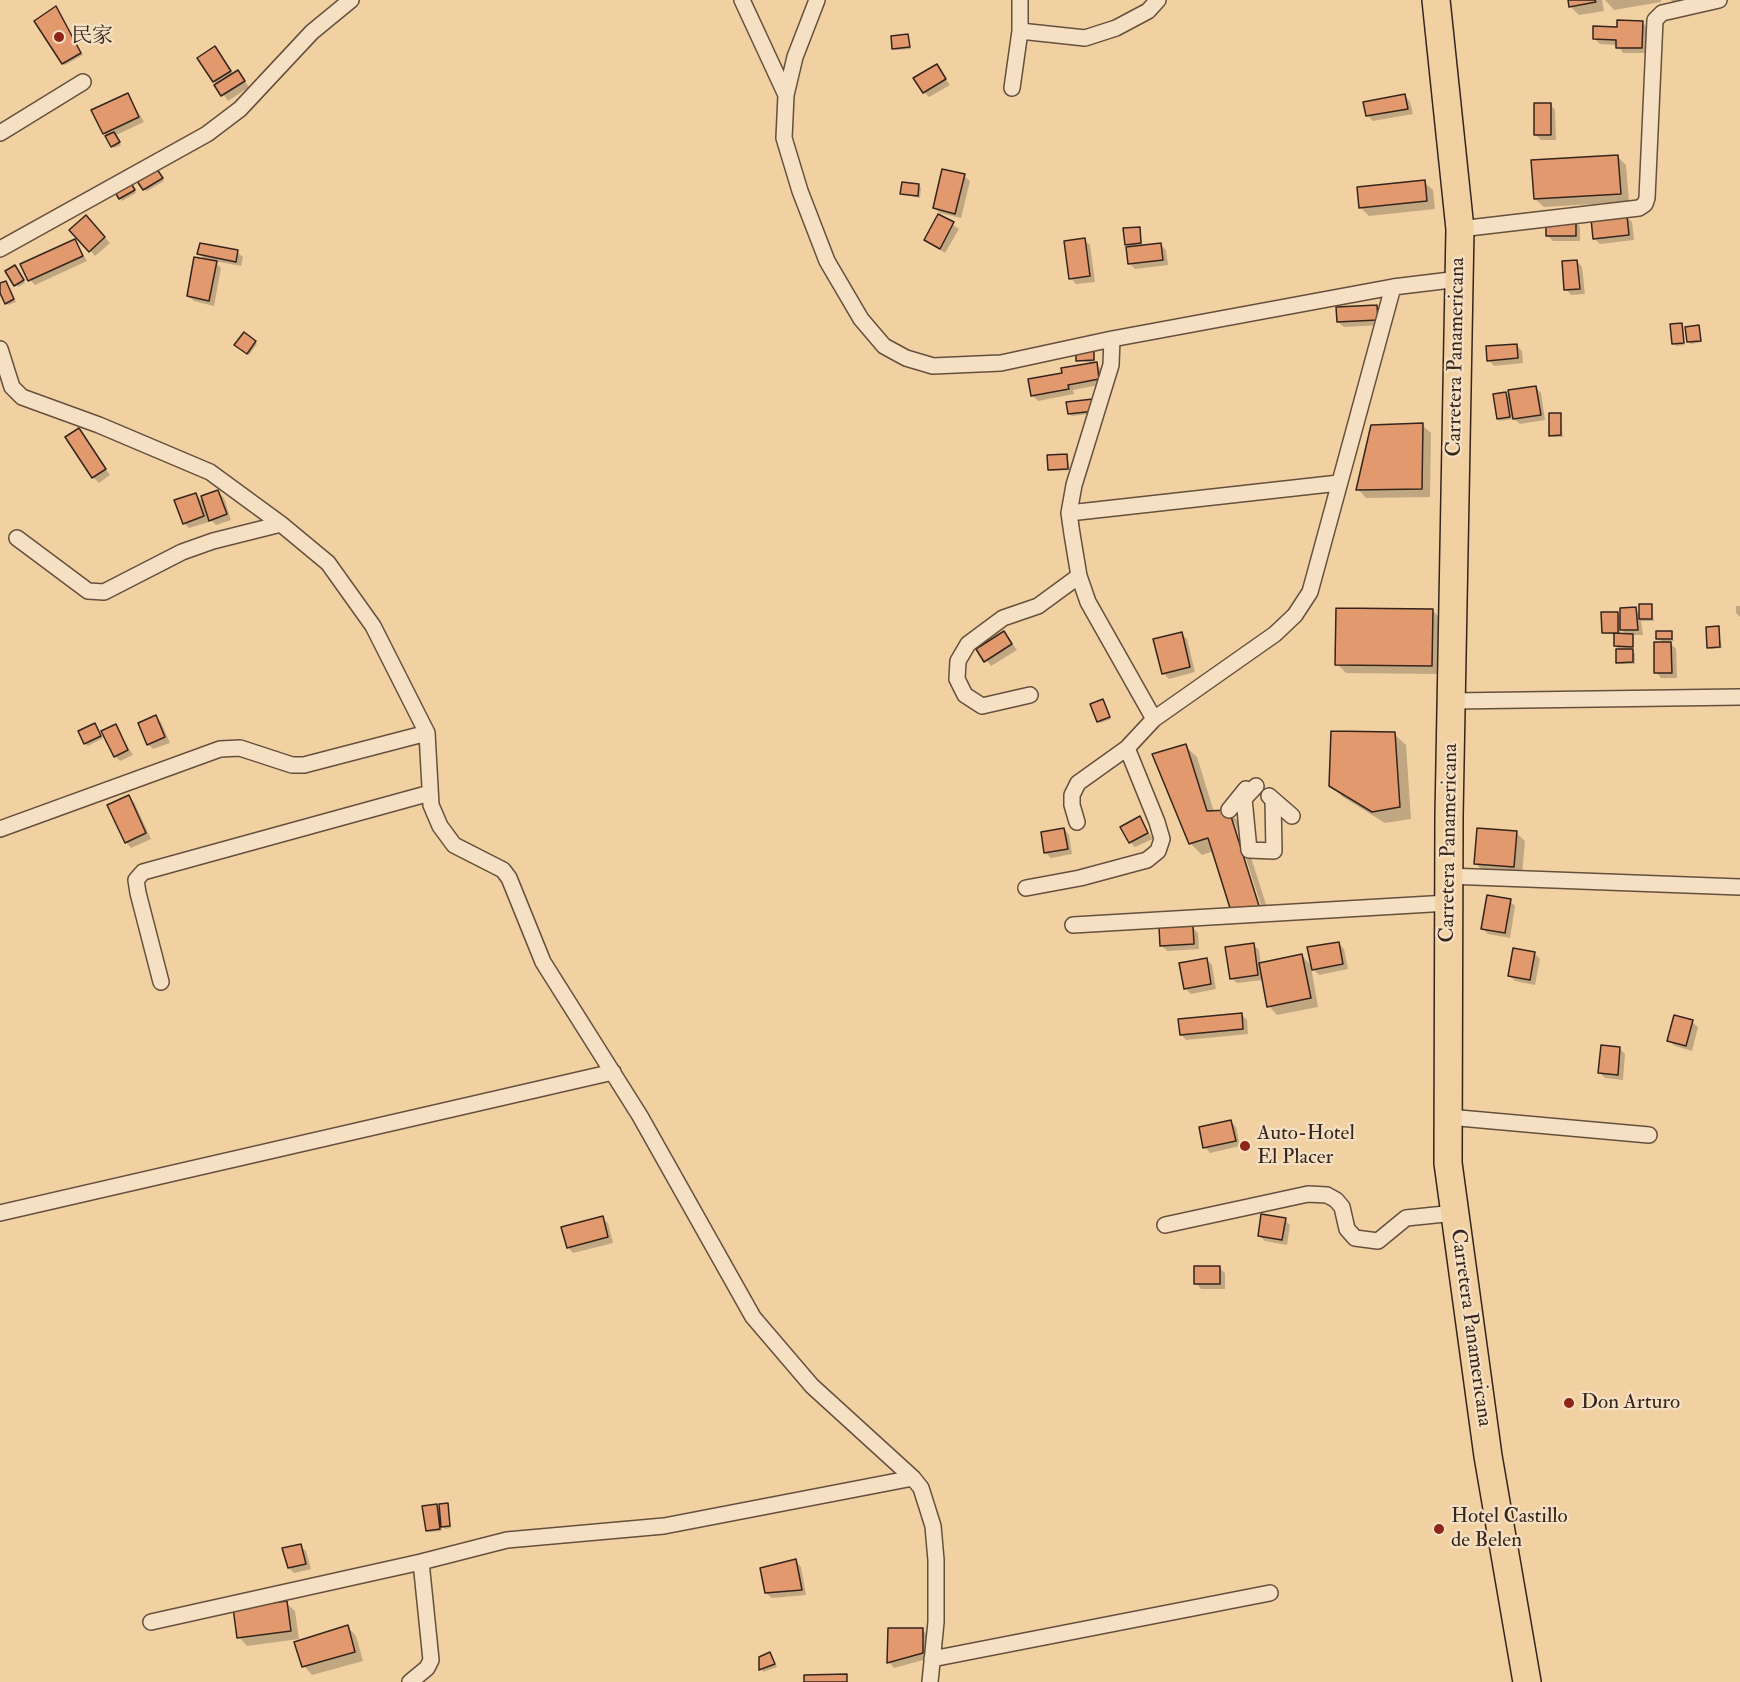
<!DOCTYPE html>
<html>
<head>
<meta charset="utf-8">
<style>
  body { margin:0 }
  canvas { display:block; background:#f1d0a2 }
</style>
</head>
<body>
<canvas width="1740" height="1682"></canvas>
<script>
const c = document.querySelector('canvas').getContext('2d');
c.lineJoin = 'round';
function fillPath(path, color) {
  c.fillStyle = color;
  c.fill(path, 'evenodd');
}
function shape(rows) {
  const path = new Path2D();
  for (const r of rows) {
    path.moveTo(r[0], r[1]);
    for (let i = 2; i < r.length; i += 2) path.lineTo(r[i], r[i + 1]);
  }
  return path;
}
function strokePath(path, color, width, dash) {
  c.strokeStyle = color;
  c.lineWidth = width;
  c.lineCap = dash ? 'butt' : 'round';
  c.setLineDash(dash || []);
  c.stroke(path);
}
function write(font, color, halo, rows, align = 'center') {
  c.font = font + ' "IM FELL Double Pica","Noto Serif SC",serif';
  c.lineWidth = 4.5;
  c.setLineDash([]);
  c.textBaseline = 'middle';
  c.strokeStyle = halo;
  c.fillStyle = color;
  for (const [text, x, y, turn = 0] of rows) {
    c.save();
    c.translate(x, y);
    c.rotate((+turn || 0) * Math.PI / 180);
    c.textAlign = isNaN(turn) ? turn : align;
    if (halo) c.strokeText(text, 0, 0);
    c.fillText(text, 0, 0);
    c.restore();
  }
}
const shadow = shape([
  [1569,0,1602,0,1604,11,1579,15,1570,6],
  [1605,0,1661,0,1661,2,1614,10],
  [1671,0,1691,0,1674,4],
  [58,10,83,55,65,65,63,63],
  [1642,22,1648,28,1647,53,1623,53,1618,45,1600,44,1594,38],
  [908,36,911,49,896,50,894,48],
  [214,48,233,74,237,71,249,87,228,101,199,59],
  [936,66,950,85,929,97,924,92],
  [128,95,144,122,116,135,121,145,114,148,104,133],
  [1405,96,1410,102,1413,114,1373,121,1368,116],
  [1550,104,1555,110,1556,140,1541,140,1536,135],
  [1617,156,1626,165,1629,202,1544,207,1535,199],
  [157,170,164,181,147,191,144,189],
  [964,176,970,181,961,218,940,213,934,208],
  [130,182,136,193,122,201,120,198],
  [1424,182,1433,190,1435,209,1369,216,1361,208],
  [919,186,921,188,920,198,902,194],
  [939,216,959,229,945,253,926,240],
  [86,217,110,243,95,256,72,230],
  [1626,217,1632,222,1634,240,1600,244,1594,238],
  [1575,221,1580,227,1580,241,1553,241,1547,235],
  [1139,229,1143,246,1160,244,1166,250,1168,265,1135,269,1129,263,1130,248,1126,244],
  [74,240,87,261,35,285,30,280],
  [1084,240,1090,245,1095,282,1076,284,1071,278],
  [237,252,243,257,241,266,214,261,221,268,214,306,194,301,188,296,206,261,199,253],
  [1577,261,1582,267,1585,294,1571,295,1566,289],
  [17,270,25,283,18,287,7,272],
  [0,285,8,285,16,302,8,305,6,303],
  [1377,306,1382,312,1383,325,1344,327,1338,322],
  [1681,325,1685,345,1676,346,1674,343],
  [1698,327,1702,342,1691,344,1689,342],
  [255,342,257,344,249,355,239,347],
  [1516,345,1522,351,1523,363,1494,366,1489,360],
  [1093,353,1096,364,1101,369,1104,384,1073,390,1074,394,1038,401,1032,395,1064,374,1095,364,1078,360],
  [1535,387,1541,393,1545,420,1520,424,1511,416,1512,419,1500,421,1498,418,1506,394,1511,399],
  [1095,403,1097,413,1072,416,1070,414],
  [1560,415,1563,437,1553,437,1551,435],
  [1422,425,1431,433,1430,497,1366,498,1358,489],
  [78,430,110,475,99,483,93,477],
  [1067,455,1070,470,1051,471,1049,469],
  [218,492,224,498,231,520,216,525,206,515,209,522,189,528,184,523,195,494,205,504],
  [1651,605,1654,621,1641,621,1643,635,1632,635,1630,648,1631,654,1635,653,1635,664,1620,664,1618,662,1620,650,1615,646,1616,635,1604,633,1617,613,1621,618,1635,609,1640,614],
  [1620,628,1627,635,1620,635],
  [1736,606,1740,606,1740,617,1736,613],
  [1432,610,1441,619,1440,674,1346,673,1337,664],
  [1718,628,1722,648,1711,649,1709,647],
  [1004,633,1017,650,991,666,978,649],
  [1671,633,1674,641,1668,641,1676,649,1677,678,1661,678,1656,672,1663,643,1658,638],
  [1181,634,1187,639,1195,672,1169,679,1163,673],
  [1103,701,1111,719,1100,723,1098,721],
  [156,717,161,722,170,743,153,749,148,744],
  [94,724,103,738,88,746,85,743],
  [115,726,133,755,120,761,115,756],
  [1394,734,1406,745,1411,819,1385,823,1343,797,1331,785],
  [1185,746,1197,757,1214,812,1228,812,1240,823,1271,920,1243,919,1231,907,1214,851,1202,855,1190,843],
  [1231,821,1234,821,1264,915,1261,916],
  [129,797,134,802,151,839,131,848,126,842],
  [1139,818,1153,839,1135,847,1130,842],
  [1064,829,1069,835,1072,854,1051,858,1046,853],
  [1516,833,1525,841,1522,875,1484,872,1475,863],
  [1510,901,1515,906,1510,938,1488,934,1483,929],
  [1192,927,1198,933,1199,949,1167,951,1161,945],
  [1338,943,1344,949,1348,969,1319,975,1311,967,1318,1007,1277,1015,1269,1006,1263,980,1237,983,1231,978,1253,945,1259,950,1261,964,1302,956,1313,967],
  [1534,953,1540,959,1535,985,1515,981,1509,975],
  [1206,959,1212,965,1216,989,1191,994,1185,988],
  [1241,1014,1247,1020,1248,1034,1186,1040,1181,1034],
  [1692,1022,1698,1027,1692,1051,1675,1046,1669,1041],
  [1620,1049,1625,1054,1623,1080,1605,1078,1600,1073],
  [1231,1122,1236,1127,1240,1146,1210,1153,1205,1147],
  [602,1218,608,1223,613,1243,573,1253,568,1247],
  [1285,1220,1290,1225,1287,1245,1265,1241,1260,1236],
  [1219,1268,1225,1273,1225,1289,1201,1289,1196,1283],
  [448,1505,451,1528,445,1529,441,1525,442,1531,430,1532,427,1530,436,1506,441,1511],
  [300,1546,306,1551,311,1569,294,1573,289,1568],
  [796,1561,801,1567,806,1595,772,1598,766,1593],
  [286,1603,295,1611,299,1639,247,1646,239,1637],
  [348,1627,356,1636,363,1661,312,1675,304,1666],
  [922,1630,928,1635,927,1659,894,1668,889,1662],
  [772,1656,777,1667,763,1672,760,1658]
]);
const building = shape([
  [1568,0,1595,0,1596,2,1569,7,1568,0],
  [56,6,81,53,62,64,34,21,56,6],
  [1617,20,1643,21,1642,48,1616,48,1616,40,1593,39,1593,26,1617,27,1617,20],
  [908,34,910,47,892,49,891,36,908,34],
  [215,46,231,71,213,82,197,58,215,46],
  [937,64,946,79,923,93,913,78,937,64],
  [238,70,245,81,221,96,214,85,238,70],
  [128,93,139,117,103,134,91,110,128,93],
  [1405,94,1408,109,1366,116,1363,102,1405,94],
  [1534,103,1551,103,1551,135,1534,135,1534,103],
  [114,132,120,142,111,147,105,136,114,132],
  [1618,155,1621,194,1534,199,1531,160,1618,155],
  [154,165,163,178,143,190,135,178,154,165],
  [942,169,965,174,955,214,933,208,942,169],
  [128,178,135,190,119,199,112,187,128,178],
  [1425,180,1427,201,1359,208,1357,187,1425,180],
  [902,182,919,184,918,196,900,194,902,182],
  [938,214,954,222,940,249,924,240,938,214],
  [86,215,105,237,89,252,69,230,86,215],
  [1627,215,1629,235,1593,239,1591,219,1627,215],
  [1546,220,1576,220,1576,236,1546,236,1546,220],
  [1140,227,1141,243,1125,245,1123,228,1140,227],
  [1085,238,1090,276,1069,279,1064,241,1085,238],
  [75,239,83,256,28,281,20,264,75,239],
  [200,243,238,250,236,262,197,254,200,243],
  [1161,243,1163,260,1128,264,1126,247,1161,243],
  [194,257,217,261,209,301,187,296,194,257],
  [1577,260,1580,289,1564,290,1562,261,1577,260],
  [15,265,24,280,14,286,5,271,15,265],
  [6,281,14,299,5,304,0,293,0,283,6,281],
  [1377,305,1378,320,1337,322,1336,307,1377,305],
  [1682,323,1684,343,1672,344,1670,324,1682,323],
  [1699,325,1701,341,1687,342,1685,327,1699,325],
  [244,332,256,341,247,354,234,345,244,332],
  [1517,344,1518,358,1487,361,1486,346,1517,344],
  [1094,351,1094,360,1076,361,1076,352,1094,351],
  [1097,362,1099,379,1068,385,1069,389,1031,396,1028,379,1062,373,1061,368,1097,362],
  [1536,386,1541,415,1513,419,1508,390,1536,386],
  [1506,392,1510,417,1497,419,1493,394,1506,392],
  [1093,399,1095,411,1068,414,1066,402,1093,399],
  [1549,413,1561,413,1561,435,1549,436,1549,413],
  [1423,423,1422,489,1356,490,1371,425,1423,423],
  [79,428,106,469,92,478,65,437,79,428],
  [1067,454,1068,469,1048,470,1047,455,1067,454],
  [218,490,227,514,209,521,201,496,218,490],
  [196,493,204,516,183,524,174,500,196,493],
  [1639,604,1652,604,1652,619,1639,619,1639,604],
  [1636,607,1638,630,1620,630,1620,608,1636,607],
  [1336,608,1433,609,1432,666,1335,665,1336,608],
  [1601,612,1618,612,1618,633,1602,633,1601,612],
  [1719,626,1720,647,1707,648,1706,627,1719,626],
  [1004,631,1012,644,984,662,976,649,1004,631],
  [1656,631,1672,631,1672,639,1656,639,1656,631],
  [1182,632,1190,667,1162,674,1153,639,1182,632],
  [1614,633,1633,634,1633,647,1614,646,1614,633],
  [1654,642,1671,642,1672,673,1654,673,1654,642],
  [1616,649,1633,649,1633,662,1616,663,1616,649],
  [1103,699,1110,717,1097,722,1090,704,1103,699],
  [156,715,165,737,147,745,138,723,156,715],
  [95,723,101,736,84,744,78,731,95,723],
  [116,724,128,750,114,757,101,731,116,724],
  [1331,731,1395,732,1400,807,1372,812,1329,786,1331,731],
  [1186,744,1207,811,1229,810,1260,909,1230,908,1208,838,1189,844,1152,754,1186,744],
  [129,795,146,833,125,843,107,805,129,795],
  [1140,816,1148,833,1129,843,1120,827,1140,816],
  [1064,828,1068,849,1044,853,1041,832,1064,828],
  [1477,828,1517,831,1514,867,1474,864,1477,828],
  [1487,895,1511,899,1505,933,1481,929,1487,895],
  [1193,926,1194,944,1160,946,1159,927,1193,926],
  [1339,942,1343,964,1312,970,1307,947,1339,942],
  [1254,943,1258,975,1230,979,1225,947,1254,943],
  [1513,948,1535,952,1530,980,1508,976,1513,948],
  [1302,954,1311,998,1267,1007,1259,963,1302,954],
  [1207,958,1211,984,1184,989,1179,963,1207,958],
  [1242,1013,1243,1029,1180,1035,1178,1019,1242,1013],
  [1674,1015,1693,1020,1686,1046,1667,1041,1674,1015],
  [1601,1045,1620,1047,1618,1075,1598,1073,1601,1045],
  [1231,1120,1236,1141,1203,1148,1199,1127,1231,1120],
  [1261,1214,1286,1218,1282,1240,1258,1236,1261,1214],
  [603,1216,608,1237,567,1248,561,1227,603,1216],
  [1194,1266,1220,1266,1220,1284,1194,1284,1194,1266],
  [448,1503,450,1526,441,1527,439,1504,448,1503],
  [437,1504,440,1529,426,1531,422,1506,437,1504],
  [301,1544,306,1564,288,1568,282,1548,301,1544],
  [796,1559,802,1590,765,1593,760,1568,796,1559],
  [287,1601,291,1631,237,1638,233,1608,287,1601],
  [348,1625,355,1652,302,1667,294,1642,348,1625],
  [888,1628,923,1628,923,1653,887,1663,888,1628],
  [770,1652,775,1664,759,1670,759,1657,770,1652],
  [847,1674,847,1682,804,1682,804,1675,847,1674]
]);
const street = shape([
  [742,0,786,95,784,138,800,191,827,261,861,319,884,346,906,358,933,366,1001,363,1112,339,1393,287,1459,279],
  [1020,31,1020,0],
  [1012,88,1020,31,1085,38,1116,28,1148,11,1158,0],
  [786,95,795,57,817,0],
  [0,133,83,82],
  [1460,229,1639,208,1645,204,1647,198,1655,20,1662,13,1719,0],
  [0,249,207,134,240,109,312,32,351,0],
  [1112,339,1111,365,1074,485,1069,513,1072,534,1079,576,1088,602,1154,719],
  [0,349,12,387,22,397,99,425,210,472,281,524,328,563,373,626,427,733,431,805,440,826,454,845,503,870,509,878,543,962,640,1116,753,1317,812,1386,913,1478,921,1488,933,1526,936,1560,936,1622,930,1682],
  [1069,513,1339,483],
  [17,538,88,591,104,592,182,552,213,541,281,524],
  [1030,695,982,706,965,695,957,679,958,661,968,644,1003,618,1038,606,1079,576],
  [1452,701,1740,697],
  [1256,786,1244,799,1249,850,1274,851,1273,800],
  [1269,796,1292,816],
  [1229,810,1246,789],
  [1077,822,1072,805,1072,795,1078,783,1127,748,1154,719,1275,634,1295,615,1310,592,1393,287],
  [0,829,220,749,240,748,292,765,304,765,427,733],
  [1448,876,1740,887],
  [1026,888,1080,878,1147,860,1158,851,1162,839,1157,822,1127,748],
  [1073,925,1448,903],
  [161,982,138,893,136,880,143,872,430,793],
  [1448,1117,1649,1135],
  [0,1213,613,1072],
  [1165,1225,1308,1194,1327,1195,1336,1200,1342,1207,1347,1229,1355,1238,1378,1241,1406,1218,1455,1213],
  [151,1622,421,1562,507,1540,664,1526,913,1478],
  [932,1659,1270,1593],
  [410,1682,427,1668,431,1660,421,1562]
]);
const highway = shape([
  [1436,0,1460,229,1449,816,1448,1163,1488,1456,1527,1682]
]);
const markers = [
  [59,37,6,"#8f2418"],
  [1245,1146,6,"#8f2418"],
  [1569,1403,6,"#8f2418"],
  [1439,1529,6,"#8f2418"]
];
const poiNames = [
  ["民家",71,37],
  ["Auto-Hotel",1257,1134],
  ["El Placer",1257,1158],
  ["Don Arturo",1581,1403],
  ["Hotel Castillo",1451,1517],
  ["de Belen",1451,1541]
];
const streetNames = [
  ["Carretera Panamericana",1457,357,-89],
  ["Carretera Panamericana",1450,843,-89],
  ["Carretera Panamericana",1470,1328,82]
];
fillPath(shadow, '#0003');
fillPath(building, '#e1996d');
strokePath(building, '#36251c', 1.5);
strokePath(street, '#65503e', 18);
strokePath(highway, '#36251c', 30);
strokePath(street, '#f6e0c3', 15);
strokePath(highway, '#f1d0a2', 27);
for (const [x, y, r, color] of markers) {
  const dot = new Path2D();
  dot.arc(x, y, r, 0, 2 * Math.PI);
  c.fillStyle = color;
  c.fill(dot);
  strokePath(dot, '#f6e0c3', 2);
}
write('21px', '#36251c', '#f6e0c3', poiNames, 'left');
write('21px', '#36251c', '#f6e0c3', streetNames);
</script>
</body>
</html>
